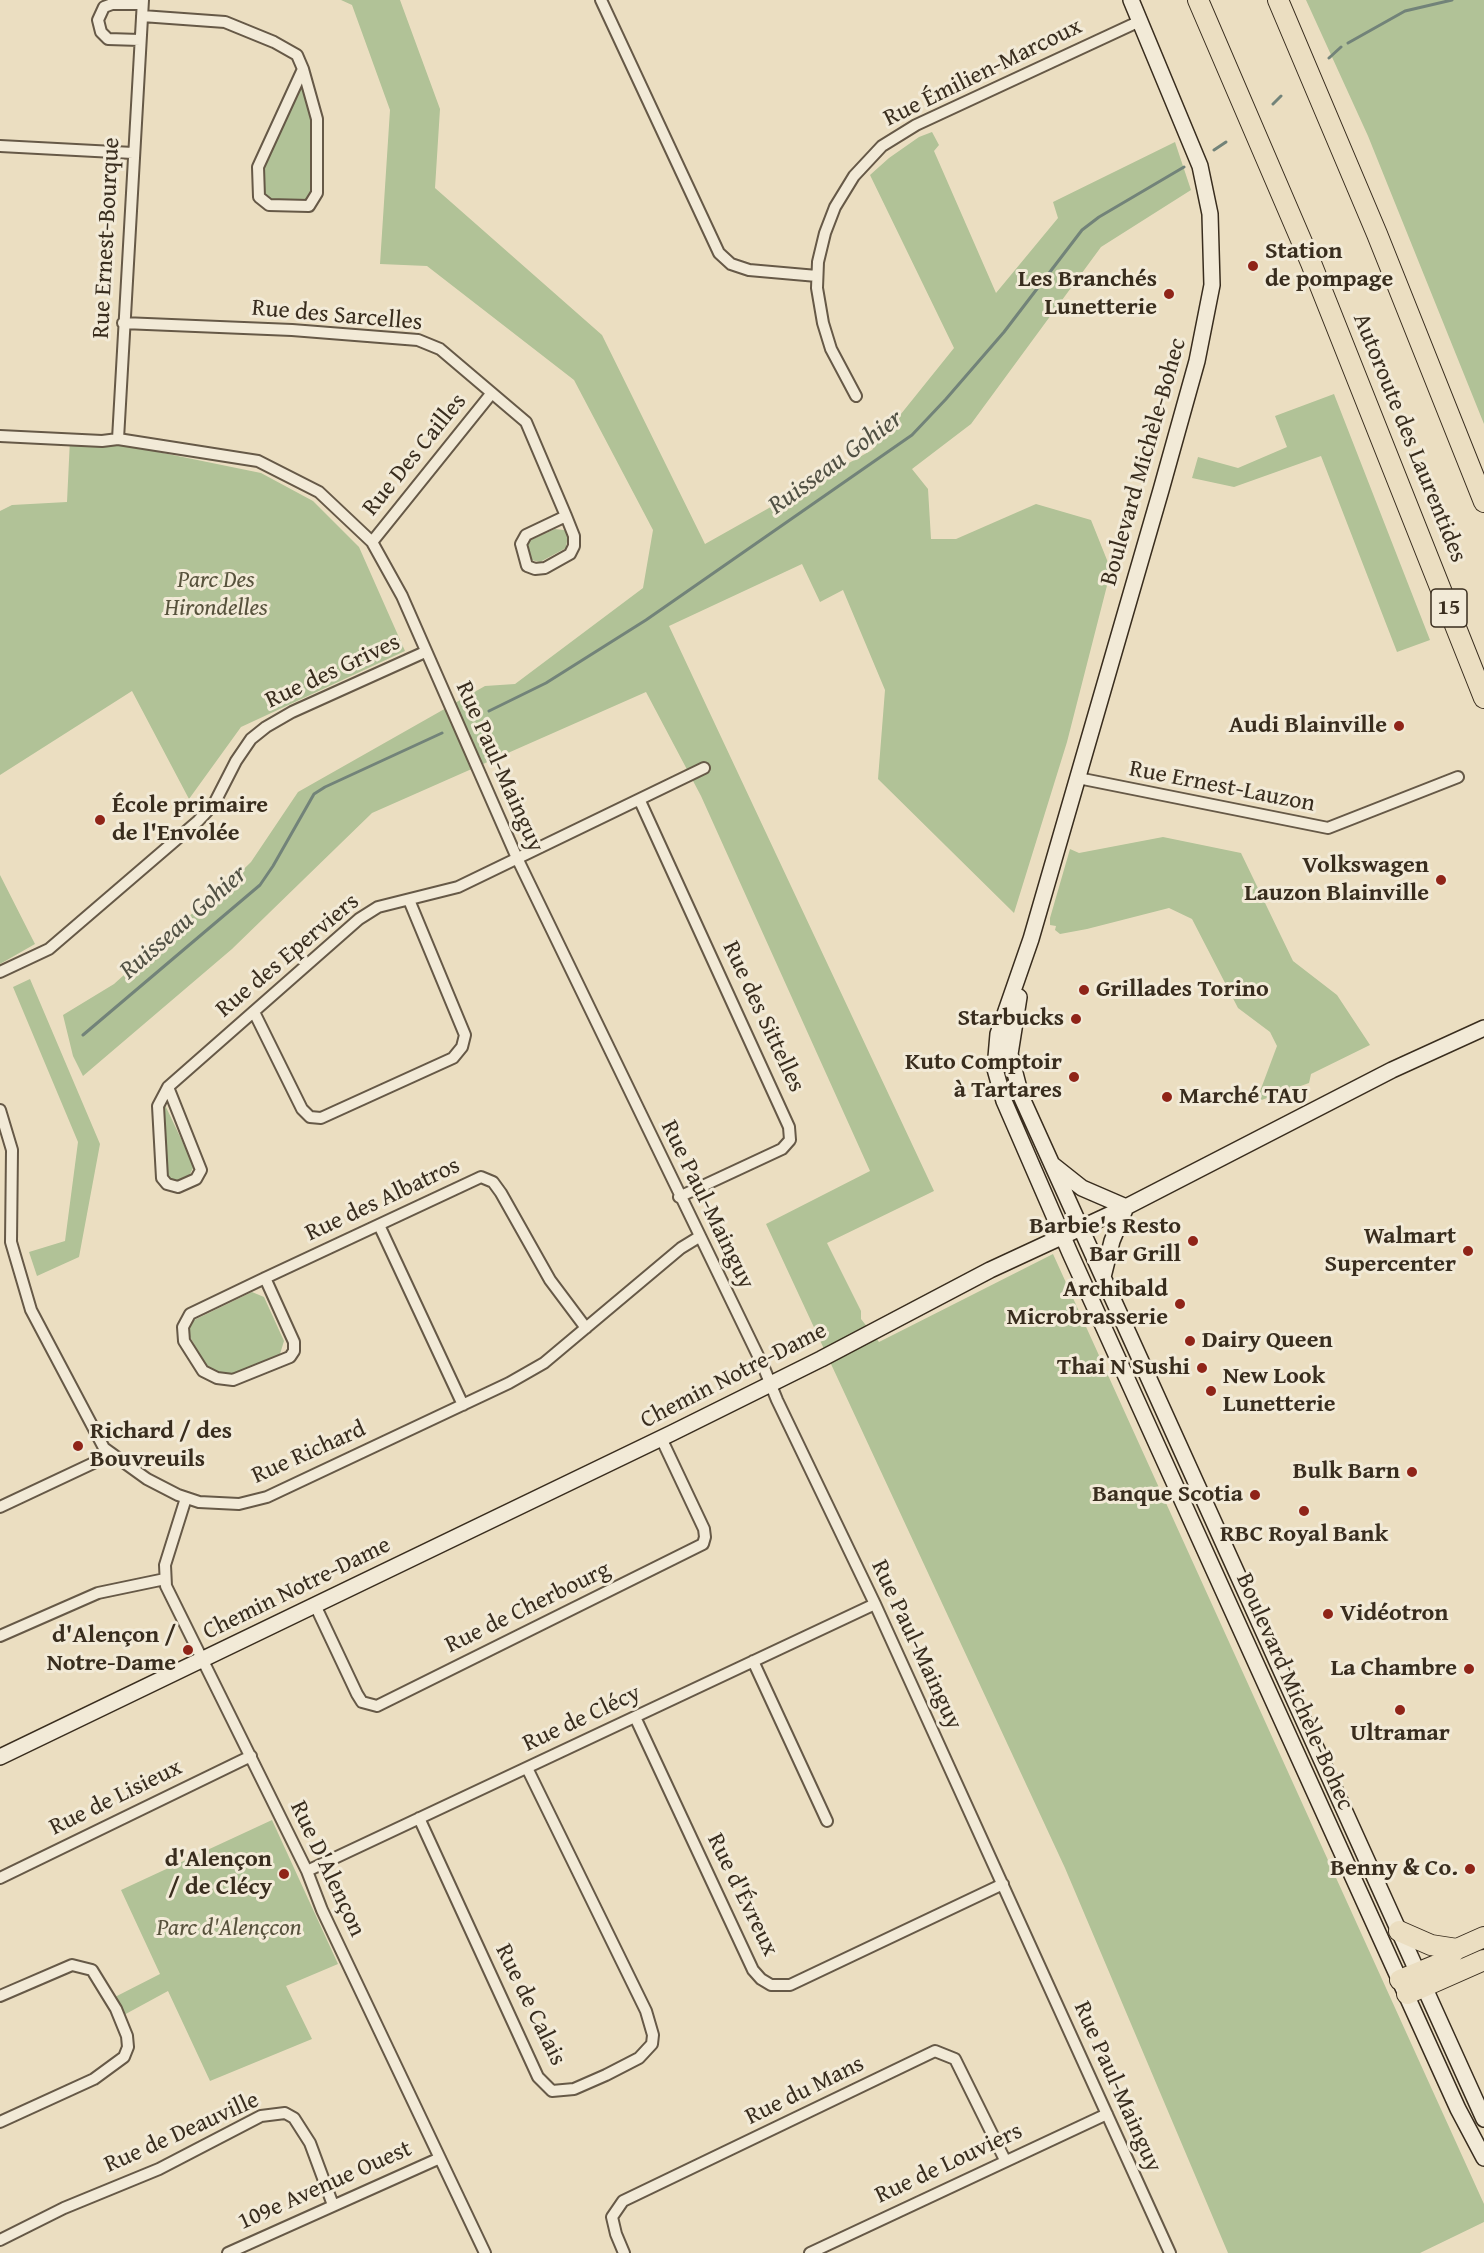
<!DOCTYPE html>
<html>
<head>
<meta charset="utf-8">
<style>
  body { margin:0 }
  canvas { display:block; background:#ebdec1 }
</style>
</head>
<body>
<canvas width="1484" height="2253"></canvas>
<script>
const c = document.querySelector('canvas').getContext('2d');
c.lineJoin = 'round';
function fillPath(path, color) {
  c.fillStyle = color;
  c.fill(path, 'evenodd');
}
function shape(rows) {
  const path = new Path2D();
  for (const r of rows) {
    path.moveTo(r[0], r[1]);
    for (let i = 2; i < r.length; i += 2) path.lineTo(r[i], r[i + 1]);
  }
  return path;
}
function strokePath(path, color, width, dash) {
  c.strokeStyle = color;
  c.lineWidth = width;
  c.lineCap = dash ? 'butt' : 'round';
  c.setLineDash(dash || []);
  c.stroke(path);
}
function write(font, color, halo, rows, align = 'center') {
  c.font = font + ' "Gentium Book Plus",serif';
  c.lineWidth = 6;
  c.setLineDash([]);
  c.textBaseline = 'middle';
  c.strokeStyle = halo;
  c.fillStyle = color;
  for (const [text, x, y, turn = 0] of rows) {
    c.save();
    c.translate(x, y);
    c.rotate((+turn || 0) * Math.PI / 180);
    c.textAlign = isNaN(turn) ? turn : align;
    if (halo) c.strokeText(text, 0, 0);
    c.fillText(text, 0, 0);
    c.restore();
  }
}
const green = shape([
  [341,0,400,0,440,109,435,188,602,335,705,544,872,450,954,348,870,175,889,158,919,137,932,132,939,145,934,151,996,293,1058,218,1053,202,1175,142,1191,190,1101,247,971,424,912,469,928,489,931,539,956,539,1036,504,1091,520,1111,570,1067,742,1014,913,878,779,885,690,843,590,820,602,802,564,669,626,934,1191,827,1243,861,1311,861,1319,879,1342,1053,1254,1484,2204,1484,2222,1420,2253,1228,2253,1065,1868,766,1224,870,1171,701,796,646,692,372,813,232,949,83,1076,73,1056,63,1015,114,984,189,916,216,896,251,862,298,792,485,686,515,684,643,588,653,530,574,380,427,266,380,264,390,110,352,5],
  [1306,0,1484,0,1484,424,1368,136],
  [303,69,317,119,317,193,309,206,269,205,259,197,258,167],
  [1334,394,1430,640,1397,652,1321,456,1234,487,1192,478,1198,457,1238,468,1287,447,1275,416],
  [70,439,119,444,261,473,313,501,359,547,405,651,241,727,189,799,132,691,0,775,0,511,12,505,67,502],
  [555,529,564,530,568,534,566,548,540,562,531,560,525,548,528,541],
  [1163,837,1241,853,1293,961,1337,995,1370,1045,1311,1074,1309,1083,1256,1102,1277,1046,1270,1032,1238,1008,1192,919,1169,908,1087,929,1060,934,1055,930,1056,926,1050,925,1050,918,1070,849,1079,853],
  [0,875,35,944,0,964],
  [30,979,100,1144,79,1257,37,1276,29,1252,65,1241,78,1142,13,987],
  [165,1105,194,1166,189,1176,178,1181,169,1179,167,1173,163,1107],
  [252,1292,264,1297,284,1341,280,1354,236,1374,222,1374,207,1368,188,1333,190,1322],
  [272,1820,338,1964,286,1986,312,2039,210,2081,168,1991,122,2016,113,1998,160,1974,121,1890]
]);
const stream = shape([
  [1348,43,1405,11,1452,0],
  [1329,58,1341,47],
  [1273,104,1281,96],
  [1214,150,1226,142],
  [489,711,546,683,646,620,912,435,946,399,1004,332,1082,230,1099,217,1184,167],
  [83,1035,260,885,273,866,314,794,325,787,442,733]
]);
const street = shape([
  [601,0,719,253,731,264,749,270,817,276],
  [142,16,225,22,274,42,297,55,303,69,317,119,317,193,309,206,269,205,259,197,258,167,303,69],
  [140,40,108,39,101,32,98,20,104,7,112,4,142,4],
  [0,146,133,153],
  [123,323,292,330,418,340,440,349,526,422,566,516,574,536,574,546,570,554,545,568,535,569,527,566,521,544,526,535,566,516],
  [856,396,831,349,823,323,817,288,818,262,825,233,835,207,854,176,882,146,916,125,1140,21],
  [0,436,102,441,118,439,258,461,319,492,372,542,402,596,517,858,764,1368,777,1400,875,1604,1170,2253],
  [118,439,143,0],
  [372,542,491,394],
  [1078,778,1328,828,1458,777],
  [640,801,789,1127,790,1140,782,1149,679,1197],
  [0,972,49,949,198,821,214,804,236,761,251,739,266,727,292,712,425,652],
  [254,1012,302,1109,310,1117,321,1118,453,1058,462,1047,465,1035,409,900],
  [168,1087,201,1170,196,1179,178,1187,167,1184,162,1178,158,1106,168,1087,359,919,378,907,458,887,704,768],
  [0,1110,12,1150,11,1242,31,1310,104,1448,147,1479,178,1495,199,1502,239,1504,267,1497,509,1383,544,1363,681,1248,699,1237],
  [379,1225,463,1405],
  [265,1278,294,1342,294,1351,290,1357,233,1380,217,1378,203,1371,184,1341,183,1327,190,1314,265,1278,481,1177,493,1182,501,1193,550,1280,586,1328],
  [186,1498,165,1565,166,1586,307,1871,322,1910,485,2253],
  [0,1507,102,1459,109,1453],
  [315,1605,357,1694,362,1702,377,1706,703,1544,705,1537,704,1529,661,1438],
  [0,1636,98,1593,165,1579],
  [753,1661,827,1821],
  [635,1717,753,1970,761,1979,771,1985,790,1985,1003,1884],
  [419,1818,538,2077,552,2091,574,2089,606,2075,639,2058,652,2044,653,2035,646,2011,527,1768],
  [307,1871,875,1604],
  [0,1878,251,1756],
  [0,1996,72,1965,92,1970,116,2009,127,2036,128,2047,124,2057,94,2079,0,2122],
  [0,2240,64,2208,159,2169,261,2116,285,2113,294,2118,310,2143,333,2205],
  [228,2253,440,2158],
  [624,2253,616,2234,612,2217,623,2201,935,2051,955,2059,1005,2160],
  [810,2253,1107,2114]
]);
const secondary = shape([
  [1131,0,1200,166,1210,214,1212,285,1197,361,1161,490,1031,939,998,1034,995,1069,1004,1101,1070,1253,1458,2109,1484,2158],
  [1019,997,1010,1054,1021,1096,1484,2119],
  [1053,1165,1082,1188,1126,1207],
  [1103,1277,1112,1241,1126,1207],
  [0,1757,672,1433,821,1359,990,1270,1126,1207,1392,1070,1484,1028]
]);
const highway = shape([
  [1198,0,1311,263,1484,698],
  [1278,0,1377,234,1484,502],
  [1399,1931,1431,1945,1457,1949],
  [1400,1980,1439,1964,1457,1949,1484,1937],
  [1407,1994,1484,1960]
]);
const markers = [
  [1253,266,6,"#8f2418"],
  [1169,294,6,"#8f2418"],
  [1399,726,6,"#8f2418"],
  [100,820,6,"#8f2418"],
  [1441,880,6,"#8f2418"],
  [1084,990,6,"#8f2418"],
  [1076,1019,6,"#8f2418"],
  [1074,1077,6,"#8f2418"],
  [1167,1097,6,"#8f2418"],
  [1193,1241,6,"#8f2418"],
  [1468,1251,6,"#8f2418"],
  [1180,1304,6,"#8f2418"],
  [1190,1341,6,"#8f2418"],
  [1202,1368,6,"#8f2418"],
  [1211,1391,6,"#8f2418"],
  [78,1446,6,"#8f2418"],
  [1412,1472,6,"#8f2418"],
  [1255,1495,6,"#8f2418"],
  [1304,1511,6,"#8f2418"],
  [1328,1614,6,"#8f2418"],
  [188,1650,6,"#8f2418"],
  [1469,1669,6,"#8f2418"],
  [1400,1710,6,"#8f2418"],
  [1470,1869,6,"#8f2418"],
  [284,1874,6,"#8f2418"]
];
const shields = [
  [1449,608,36]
];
const shieldNames = [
  ["15",1449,608]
];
const streetNames = [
  ["Rue Émilien-Marcoux",983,73,-26],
  ["Rue Ernest-Bourque",107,238,-87],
  ["Rue des Sarcelles",337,316,5],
  ["Autoroute des Laurentides",1409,438,68],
  ["Rue Des Cailles",415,455,-51],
  ["Boulevard Michèle-Bohec",1144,462,-74],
  ["Rue des Grives",333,672,-25],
  ["Rue Paul-Mainguy",499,767,66],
  ["Rue Ernest-Lauzon",1222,787,11],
  ["Rue des Eperviers",288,956,-40],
  ["Rue des Sittelles",763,1017,65],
  ["Rue des Albatros",383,1200,-25],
  ["Rue Paul-Mainguy",707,1205,64],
  ["Chemin Notre-Dame",734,1376,-27],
  ["Rue Richard",309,1453,-24],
  ["Chemin Notre-Dame",297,1589,-26],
  ["Rue de Cherbourg",528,1608,-26],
  ["Rue Paul-Mainguy",916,1645,65],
  ["Boulevard Michèle-Bohec",1294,1692,66],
  ["Rue de Clécy",582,1719,-25],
  ["Rue de Lisieux",116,1798,-26],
  ["Rue D'Alençon",327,1869,65],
  ["Rue d'Évreux",742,1895,64],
  ["Rue de Calais",530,2005,64],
  ["Rue Paul-Mainguy",1117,2087,66],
  ["Rue du Mans",805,2091,-26],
  ["Rue de Deauville",182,2133,-24],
  ["Rue de Louviers",949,2164,-25],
  ["109e Avenue Ouest",325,2186,-24]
];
const poiNames = [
  ["Station",1265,252,"left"],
  ["de pompage",1265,280,"left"],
  ["Les Branchés",1157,280],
  ["Lunetterie",1157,308],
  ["Audi Blainville",1387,726],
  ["École primaire",112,806,"left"],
  ["de l'Envolée",112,834,"left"],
  ["Volkswagen",1429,866],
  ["Lauzon Blainville",1429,894],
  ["Grillades Torino",1096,990,"left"],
  ["Starbucks",1064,1019],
  ["Kuto Comptoir",1062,1063],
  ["à Tartares",1062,1091],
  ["Marché TAU",1179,1097,"left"],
  ["Barbie's Resto",1181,1227],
  ["Bar Grill",1181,1255],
  ["Walmart",1456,1237],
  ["Supercenter",1456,1265],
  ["Archibald",1168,1290],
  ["Microbrasserie",1168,1318],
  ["Dairy Queen",1202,1341,"left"],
  ["Thai N Sushi",1190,1368],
  ["New Look",1223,1377,"left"],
  ["Lunetterie",1223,1405,"left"],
  ["Richard / des",90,1432,"left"],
  ["Bouvreuils",90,1460,"left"],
  ["Bulk Barn",1400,1472],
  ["Banque Scotia",1243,1495],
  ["RBC Royal Bank",1304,1535,"center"],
  ["Vidéotron",1340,1614,"left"],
  ["d'Alençon /",176,1636],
  ["Notre-Dame",176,1664],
  ["La Chambre",1457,1669],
  ["Ultramar",1400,1734,"center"],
  ["d'Alençon",272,1860],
  ["/ de Clécy",272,1888],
  ["Benny & Co.",1458,1869]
];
const parkNames = [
  ["Parc Des",216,581],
  ["Hirondelles",216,609],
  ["Parc d'Alençcon",229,1929]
];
const waterNames = [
  ["Ruisseau Gohier",836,463,-36],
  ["Ruisseau Gohier",184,923,-41]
];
fillPath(green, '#b1c297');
strokePath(stream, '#728379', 3);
strokePath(street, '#665947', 14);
strokePath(secondary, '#392d1e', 18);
strokePath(highway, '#392d1e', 22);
strokePath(street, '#f2ead7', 10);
strokePath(secondary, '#f2ead7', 15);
strokePath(highway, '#ebdec1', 20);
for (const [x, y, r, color] of markers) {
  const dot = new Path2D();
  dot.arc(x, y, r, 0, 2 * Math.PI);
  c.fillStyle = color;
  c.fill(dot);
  strokePath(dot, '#f2ead7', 2);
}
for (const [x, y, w] of shields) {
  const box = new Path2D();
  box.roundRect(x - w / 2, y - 19, w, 38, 4.5);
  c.fillStyle = '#f2ead7';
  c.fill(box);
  strokePath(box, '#392d1e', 1.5);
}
write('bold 22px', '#392d1e', null, shieldNames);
write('24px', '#392d1e', '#f2ead7', streetNames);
write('bold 24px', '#392d1e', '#f2ead7', poiNames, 'right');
write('italic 24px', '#57523c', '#f2ead7', parkNames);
write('italic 26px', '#515144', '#f2ead7', waterNames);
</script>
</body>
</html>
